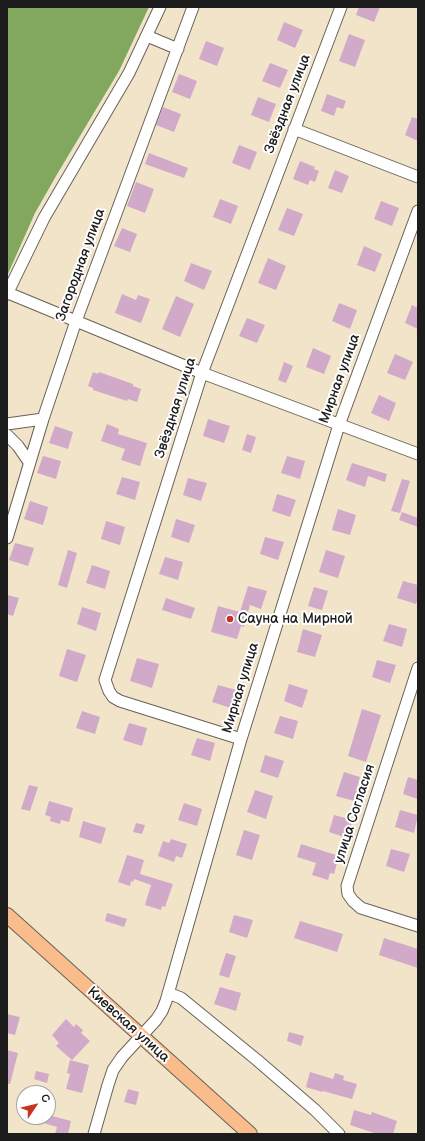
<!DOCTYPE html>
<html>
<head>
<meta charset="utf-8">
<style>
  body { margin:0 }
  #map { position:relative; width:425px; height:1141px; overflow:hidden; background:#f2e4c9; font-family:"Balsamiq Sans",sans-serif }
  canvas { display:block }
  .frame { position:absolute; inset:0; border:8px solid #1c1c1c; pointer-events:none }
  .north { position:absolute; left:16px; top:1085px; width:40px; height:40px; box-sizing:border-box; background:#fff; border:1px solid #a4a4a4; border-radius:50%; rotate:55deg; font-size:11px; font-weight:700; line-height:16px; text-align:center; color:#1c1c1c }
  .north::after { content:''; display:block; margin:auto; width:14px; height:18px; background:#c8321e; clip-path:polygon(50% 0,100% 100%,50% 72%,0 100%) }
</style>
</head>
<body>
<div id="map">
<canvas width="425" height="1141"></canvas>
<div class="frame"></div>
<div class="north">С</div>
</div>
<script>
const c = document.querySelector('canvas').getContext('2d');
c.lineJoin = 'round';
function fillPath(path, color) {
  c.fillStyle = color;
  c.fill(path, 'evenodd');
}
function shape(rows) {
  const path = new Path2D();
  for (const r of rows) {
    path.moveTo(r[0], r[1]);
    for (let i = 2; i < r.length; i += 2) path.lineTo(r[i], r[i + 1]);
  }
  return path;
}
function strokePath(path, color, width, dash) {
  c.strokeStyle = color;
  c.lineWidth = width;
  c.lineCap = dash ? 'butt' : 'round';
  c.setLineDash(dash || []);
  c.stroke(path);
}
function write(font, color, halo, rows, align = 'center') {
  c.font = font + ' "Balsamiq Sans",sans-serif';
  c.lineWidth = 4;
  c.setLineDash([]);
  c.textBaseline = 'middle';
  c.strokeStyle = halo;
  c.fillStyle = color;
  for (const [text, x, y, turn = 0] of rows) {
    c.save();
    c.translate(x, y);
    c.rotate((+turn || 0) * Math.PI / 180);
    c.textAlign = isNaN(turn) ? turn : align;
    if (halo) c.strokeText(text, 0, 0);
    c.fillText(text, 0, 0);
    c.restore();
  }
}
const forest = shape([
  [7,7,149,7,119,71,56,176,35,213,7,276]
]);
const building = shape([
  [359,7,380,7,374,22,356,15],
  [284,22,303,30,295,48,277,40],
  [349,34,365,40,355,67,339,61],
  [206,41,224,48,217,66,199,59],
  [270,63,288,70,280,88,262,81],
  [179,74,197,81,190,99,172,92],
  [327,94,346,101,343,109,337,107,334,116,321,111],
  [258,97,276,104,269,122,251,115],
  [163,107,181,114,174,132,156,125],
  [412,117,418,119,418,141,405,135],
  [239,145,257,152,250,170,232,163],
  [149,153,188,168,184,178,145,164],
  [300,161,315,167,314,169,319,171,315,182,310,180,308,185,293,179],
  [335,170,349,176,342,193,328,188],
  [136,182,154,189,145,213,127,206],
  [220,199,238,206,231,224,213,217],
  [381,201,399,208,392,226,374,219],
  [287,208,303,214,294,236,278,230],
  [122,228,137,234,130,252,114,246],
  [364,246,382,254,375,272,357,265],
  [268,258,286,266,276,290,258,283],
  [191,263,212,271,204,290,184,281],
  [122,294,136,300,138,295,150,299,141,323,115,313],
  [176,296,194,304,180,337,162,329],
  [339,303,357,310,350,329,332,321],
  [412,305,418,308,418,329,405,323],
  [247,318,265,325,257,343,239,336],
  [313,348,331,356,324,374,306,367],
  [395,354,413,362,405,380,387,373],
  [284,362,293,366,286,383,278,380],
  [93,372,98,374,99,372,133,384,133,386,141,389,137,402,128,399,127,401,93,390,93,388,88,386],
  [379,395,396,403,389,421,371,413],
  [208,419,230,426,224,443,203,436],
  [107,424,119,429,118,434,147,443,140,466,121,460,125,449,101,441],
  [55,426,73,432,68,449,49,443],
  [247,434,256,437,251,453,242,450],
  [43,456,61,461,56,479,37,473],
  [287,456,305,461,300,479,281,473],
  [352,463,387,474,385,482,368,476,365,487,346,480],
  [122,477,140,482,135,500,116,494],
  [188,478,207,483,201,501,183,495],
  [402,479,410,481,400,513,391,511],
  [277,494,296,500,290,517,272,511],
  [30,501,48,507,43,525,24,519],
  [338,509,356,515,350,535,332,530],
  [402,512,418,518,418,527,399,520],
  [176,519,195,525,189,543,171,537],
  [106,521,125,527,120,545,101,539],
  [265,537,284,542,278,560,260,554],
  [15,543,34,548,28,566,9,560],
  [68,550,77,553,67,588,58,585],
  [326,550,345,556,338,578,319,572],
  [165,557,183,562,178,580,159,574],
  [92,565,110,571,105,589,86,583],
  [403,581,418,585,418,597,416,604,397,598],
  [248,586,267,591,261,609,250,605,244,627,241,626,237,639,211,632,218,606,240,612],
  [314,587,328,591,322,610,308,606],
  [7,595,19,598,13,616,7,614],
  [166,598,195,608,191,619,162,610],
  [82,607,101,613,96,631,77,624],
  [389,624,407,629,402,647,383,641],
  [303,629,322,635,315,657,297,652],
  [67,649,86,655,77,682,59,676],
  [137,658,159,664,152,688,130,681],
  [377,660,396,665,390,683,372,677],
  [289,684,308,690,302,708,284,701],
  [218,685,236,690,231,708,212,702],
  [362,709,381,715,366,762,348,756],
  [82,711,100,717,95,734,76,728],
  [280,716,298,721,293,739,274,733],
  [129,723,147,728,142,746,123,740],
  [197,738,215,743,210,761,191,755],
  [265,755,284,761,278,778,260,772],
  [344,772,360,777,356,791,361,792,358,802,336,796],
  [408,777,418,780,418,799,403,794],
  [29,785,38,787,30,811,21,809],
  [255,790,273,796,266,819,247,812],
  [49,801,73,808,69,822,61,820,60,824,50,821,51,817,45,815],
  [184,803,202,809,197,826,178,820],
  [400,810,418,815,414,833,395,827],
  [334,815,353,820,347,838,329,832],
  [83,821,106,828,101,844,79,837],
  [136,823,145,825,142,834,133,832],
  [244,830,260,835,252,860,236,855],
  [171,839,187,844,182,858,176,856,174,862,158,856,163,841,169,843],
  [301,844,336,855,334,862,337,863,334,874,330,873,328,880,312,875,316,863,297,857],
  [391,849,410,854,404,872,386,866],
  [127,855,144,860,140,874,173,884,165,907,162,906,161,910,145,905,151,885,134,879,133,882,131,881,130,886,118,882],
  [107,913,127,919,124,927,105,921],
  [234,915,253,920,247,938,229,932],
  [300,921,343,934,337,952,294,938],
  [384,938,418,949,418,968,379,955],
  [226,953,236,956,229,978,219,975],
  [220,987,241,993,236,1011,214,1004],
  [7,1014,20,1017,15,1035,7,1033],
  [66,1019,74,1027,76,1024,83,1030,81,1033,90,1041,72,1060,56,1046,59,1043,52,1035],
  [289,1032,304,1036,301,1046,287,1041],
  [7,1050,18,1053,10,1084,7,1084],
  [70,1060,89,1065,82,1093,66,1089,70,1074,67,1073],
  [36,1071,49,1074,47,1083,34,1079],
  [310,1072,333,1079,335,1073,344,1076,343,1080,357,1084,352,1099,323,1091,322,1092,306,1087],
  [128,1089,139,1092,136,1105,124,1102],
  [354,1110,371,1115,372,1112,397,1121,393,1134,377,1134,350,1125],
  [48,1115,71,1121,68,1134,55,1134,57,1127,30,1119,30,1117,48,1117]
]);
const minor = shape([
  [147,36,178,49],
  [294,129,418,177],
  [8,293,202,373,418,454],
  [7,294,44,218,129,73,160,7],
  [7,424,43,419],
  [7,435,18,446,29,462],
  [7,538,43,419,76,321,193,7],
  [418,668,347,886,348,894,353,901,361,908,418,926],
  [241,739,120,701,113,697,109,691,105,680,202,373,341,7],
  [168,993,181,998,257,1060,315,1110,339,1134],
  [94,1134,108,1085,113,1070,122,1057,156,1020,162,1011,166,1001,241,739,339,425,418,211]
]);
const major = shape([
  [7,915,250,1134]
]);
const markers = [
  [230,619,4,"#c8321e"]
];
const streetNames = [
  ["Звёздная улица",288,104,-69],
  ["Загородная улица",81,265,-70],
  ["Мирная улица",340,379,-70],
  ["Звёздная улица",176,408,-72],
  ["Мирная улица",241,688,-73],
  ["улица Согласия",355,814,-72],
  ["Киевская улица",128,1025,42]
];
const poiNames = [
  ["Сауна на Мирной",238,619]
];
fillPath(forest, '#81a85e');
fillPath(building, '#d0aac8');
strokePath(minor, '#676259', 13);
strokePath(major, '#676259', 16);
strokePath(minor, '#fff', 11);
strokePath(major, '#fabc8b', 14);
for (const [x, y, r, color] of markers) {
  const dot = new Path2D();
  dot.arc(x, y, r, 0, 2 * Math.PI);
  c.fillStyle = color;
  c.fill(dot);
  strokePath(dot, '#fff', 1.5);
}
write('14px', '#1c1c1c', '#fff', streetNames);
write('14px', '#1c1c1c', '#fff', poiNames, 'left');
</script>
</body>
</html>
